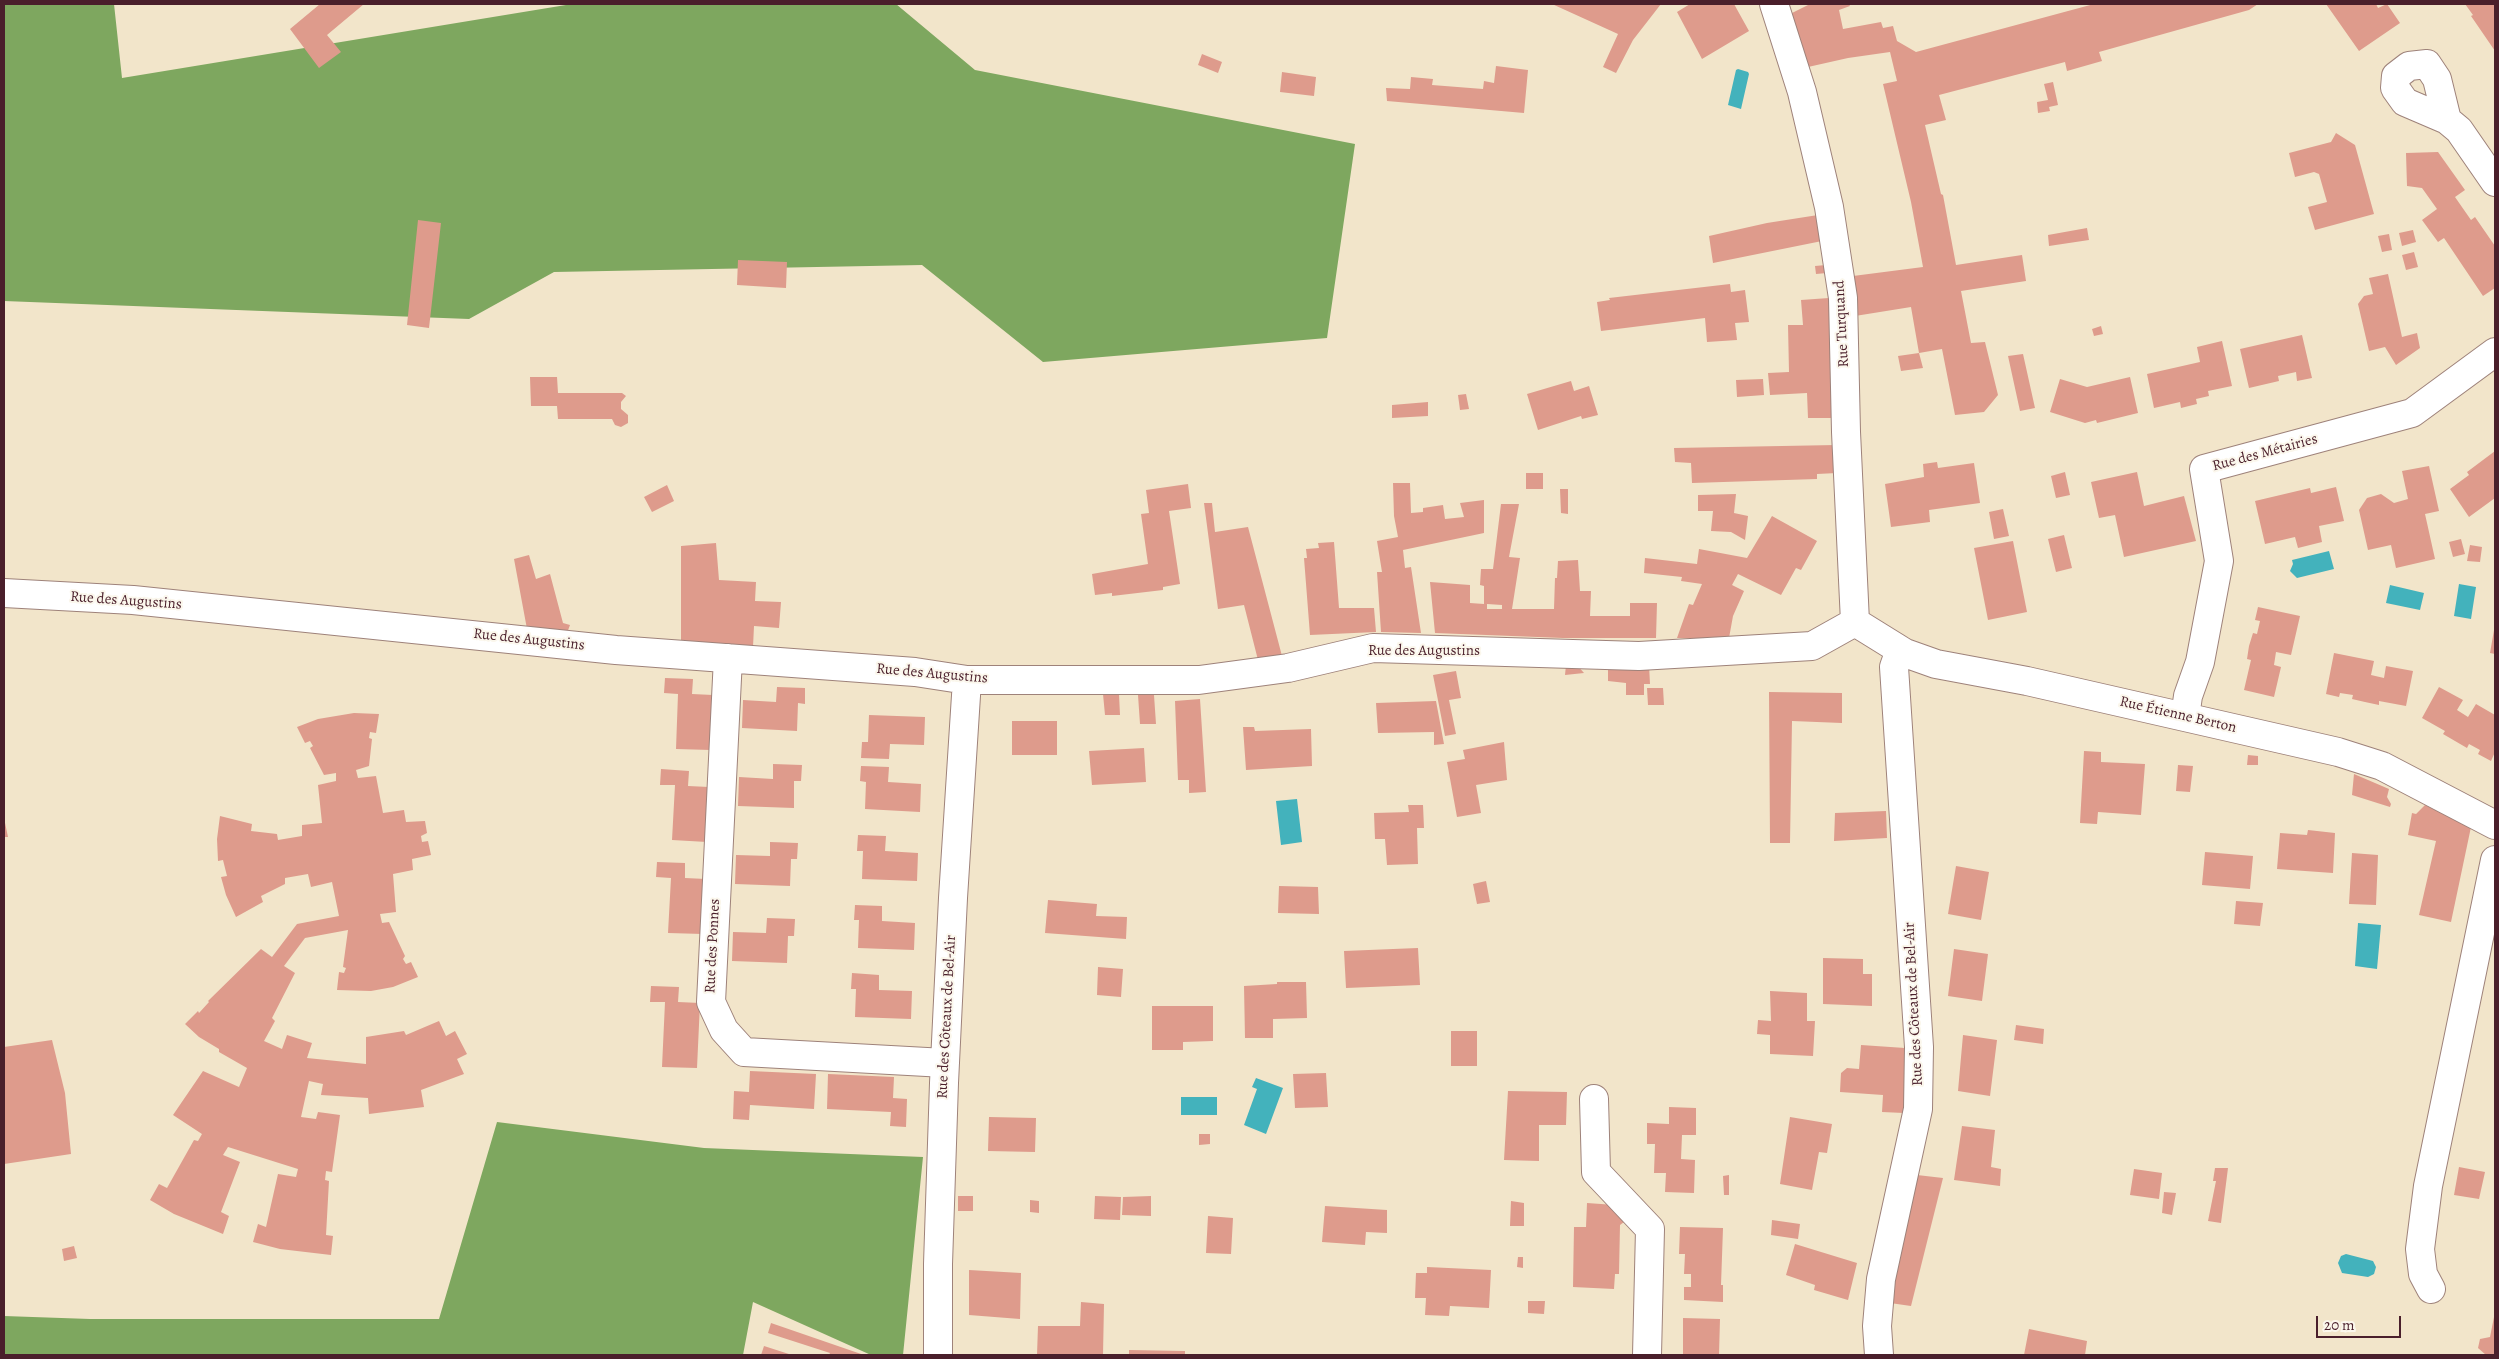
<!DOCTYPE html>
<html>
<head>
<meta charset="utf-8">
<style>
  body { margin:0 }
  #map { position:relative; width:2499px; height:1359px; overflow:hidden; background:#f2e5ca; font-family:Alegreya,serif }
  canvas { display:block }
  .frame { position:absolute; inset:0; border:5px solid #4a1f2b; pointer-events:none }
  .scale { position:absolute; left:2316px; top:1316px; width:85px; height:22px; box-sizing:border-box; border:2px solid #4a1f2b; border-top:0; padding-left:6px; font-size:15px; line-height:18px; white-space:nowrap; color:#4a1f2b; -webkit-text-stroke:4px #fbf7ec; paint-order:stroke }
</style>
</head>
<body>
<div id="map">
<canvas width="2499" height="1359"></canvas>
<div class="frame"></div>
<div class="scale">20 m</div>
</div>
<script>
const c = document.querySelector('canvas').getContext('2d');
c.lineJoin = 'round';
function fillPath(path, color) {
  c.fillStyle = color;
  c.fill(path, 'evenodd');
}
function shape(rows) {
  const path = new Path2D();
  for (const r of rows) {
    path.moveTo(r[0], r[1]);
    for (let i = 2; i < r.length; i += 2) path.lineTo(r[i], r[i + 1]);
  }
  return path;
}
function strokePath(path, color, width, dash) {
  c.strokeStyle = color;
  c.lineWidth = width;
  c.lineCap = dash ? 'butt' : 'round';
  c.setLineDash(dash || []);
  c.stroke(path);
}
function write(font, color, halo, rows, align = 'center') {
  c.font = font + ' Alegreya,serif';
  c.lineWidth = 4;
  c.setLineDash([]);
  c.textBaseline = 'middle';
  c.strokeStyle = halo;
  c.fillStyle = color;
  for (const [text, x, y, turn = 0] of rows) {
    c.save();
    c.translate(x, y);
    c.rotate((+turn || 0) * Math.PI / 180);
    c.textAlign = isNaN(turn) ? turn : align;
    if (halo) c.strokeText(text, 0, 0);
    c.fillText(text, 0, 0);
    c.restore();
  }
}
const forest = shape([
  [4,4,114,4,122,78,572,4,896,4,975,70,1355,144,1327,338,1043,362,922,265,554,272,469,319,4,301],
  [497,1122,704,1148,923,1157,903,1355,871,1355,753,1302,743,1355,4,1355,4,1316,90,1319,439,1319]
]);
const water = shape([
  [1738,69,1748,72,1749,74,1741,109,1728,105,1736,70],
  [2329,551,2334,569,2297,578,2290,571,2293,564,2292,560],
  [2459,584,2476,587,2471,619,2454,616],
  [2390,585,2424,593,2420,610,2386,603],
  [1297,799,1302,842,1281,845,1276,801],
  [2358,923,2381,925,2377,969,2355,966],
  [1256,1078,1283,1088,1266,1134,1244,1125,1257,1089,1252,1087],
  [1181,1097,1217,1097,1217,1115,1181,1115],
  [2346,1254,2373,1261,2376,1267,2374,1274,2368,1277,2342,1273,2338,1263,2341,1256]
]);
const building = shape([
  [320,4,364,4,327,35,341,52,319,68,290,29],
  [1552,4,1661,4,1633,40,1616,73,1603,67,1618,34],
  [1690,4,1734,4,1749,31,1702,59,1677,12],
  [1810,4,1849,4,1850,6,1839,10,1843,29,1881,22,1883,28,1893,26,1897,41,1916,52,2094,4,2258,4,2249,10,2099,52,2102,61,2067,71,2065,62,1939,95,1946,120,1925,125,1941,194,1943,195,1956,265,2022,255,2026,281,1961,291,1971,343,1985,342,1998,395,1984,412,1955,415,1942,349,1919,353,1911,307,1855,316,1853,276,1923,267,1911,202,1883,84,1897,81,1890,52,1848,58,1808,67,1792,13],
  [2326,4,2376,4,2378,8,2387,4,2400,23,2359,51],
  [2465,4,2495,4,2495,51,2471,16,2473,15],
  [1202,54,1222,62,1218,73,1198,65],
  [1496,66,1528,70,1524,113,1387,101,1386,88,1410,89,1411,77,1433,79,1432,85,1483,89,1484,81,1494,83],
  [1282,72,1316,77,1314,96,1280,92],
  [2053,82,2058,105,2049,107,2050,111,2038,113,2037,102,2048,100,2044,84],
  [2336,133,2355,145,2374,214,2315,230,2308,207,2327,202,2319,174,2314,172,2295,177,2289,153,2331,142],
  [2438,152,2465,190,2455,197,2471,220,2475,217,2495,246,2495,288,2483,296,2444,238,2438,242,2422,220,2437,209,2422,188,2407,186,2406,153],
  [1818,215,1822,241,1713,263,1709,236,1767,223],
  [418,220,441,223,429,328,407,325],
  [2087,228,2089,240,2049,246,2048,235],
  [2413,230,2416,242,2402,246,2399,233],
  [2389,234,2392,250,2382,252,2378,236],
  [2414,252,2418,267,2406,270,2402,255],
  [738,260,787,262,786,288,737,285],
  [1826,265,1827,273,1816,274,1815,266],
  [2388,274,2402,337,2417,333,2420,348,2396,365,2385,347,2369,351,2358,304,2364,296,2373,294,2369,278],
  [1730,284,1731,292,1745,290,1749,322,1735,323,1737,340,1707,342,1705,318,1601,331,1597,302,1610,300,1609,298],
  [1829,298,1834,418,1808,418,1807,393,1770,395,1768,373,1789,372,1788,325,1803,325,1801,300],
  [2101,326,2103,334,2094,336,2092,329],
  [2302,335,2312,378,2297,381,2296,372,2278,376,2279,381,2249,388,2240,349],
  [2222,341,2232,386,2208,391,2209,396,2196,399,2197,404,2181,408,2180,402,2154,408,2147,374,2200,362,2197,347],
  [1919,353,1923,368,1901,371,1898,356],
  [2023,354,2035,408,2020,411,2008,356],
  [530,377,557,377,558,393,622,393,626,396,621,402,621,409,628,415,628,423,621,427,615,425,612,419,558,419,557,406,531,406],
  [2130,377,2138,413,2097,423,2096,420,2085,423,2050,412,2060,379,2087,387],
  [1763,379,1764,395,1737,397,1736,380],
  [1571,381,1574,391,1589,386,1598,415,1582,419,1581,416,1538,430,1527,394],
  [1466,394,1469,409,1460,410,1458,395],
  [1428,402,1428,416,1392,418,1392,405],
  [1836,445,1837,473,1817,474,1817,479,1692,483,1691,463,1675,462,1674,448],
  [2495,451,2495,498,2469,517,2450,489,2469,475,2467,472],
  [1937,462,1938,468,1974,463,1980,503,1929,510,1930,522,1891,527,1885,484,1924,477,1923,464],
  [2429,466,2439,511,2425,514,2435,559,2396,568,2391,545,2368,550,2359,510,2367,498,2381,494,2394,503,2408,499,2402,471],
  [2065,472,2070,495,2056,498,2051,476],
  [2137,472,2144,506,2184,496,2196,541,2124,557,2115,515,2099,518,2091,482],
  [1526,473,1543,473,1543,489,1526,489],
  [1393,483,1410,483,1411,513,1423,512,1423,508,1443,505,1445,519,1464,517,1460,503,1484,500,1484,533,1403,550,1405,568,1411,567,1421,633,1381,632,1377,572,1382,572,1377,541,1398,537,1394,516],
  [1188,484,1191,508,1169,511,1180,584,1163,587,1163,590,1112,596,1112,593,1095,595,1092,574,1148,564,1141,514,1149,513,1146,490],
  [667,485,674,501,652,512,644,497],
  [2336,487,2344,521,2319,526,2322,542,2298,548,2295,537,2265,544,2255,501,2310,488,2311,493],
  [1560,489,1568,489,1568,514,1561,513],
  [1736,494,1734,513,1748,516,1745,540,1731,532,1711,531,1713,511,1698,511,1698,495],
  [1204,503,1212,503,1215,532,1248,527,1282,656,1258,660,1244,605,1218,609],
  [1501,504,1519,504,1509,557,1520,558,1512,609,1554,609,1555,578,1557,578,1558,561,1578,560,1580,591,1591,591,1590,616,1630,616,1630,603,1657,603,1656,638,1563,638,1435,633,1430,582,1470,585,1470,603,1484,604,1484,586,1480,585,1481,569,1493,569],
  [1487,604,1502,605,1502,609,1487,609],
  [2003,509,2009,536,1994,539,1989,512],
  [1772,516,1817,541,1801,570,1796,568,1781,595,1738,574,1732,585,1744,591,1733,616,1729,638,1677,638,1689,604,1693,605,1702,584,1681,581,1682,577,1644,573,1645,558,1697,564,1699,549,1747,558],
  [2064,535,2072,568,2056,572,2048,539],
  [2461,539,2465,554,2453,557,2449,542],
  [2013,541,2027,612,1988,620,1974,548],
  [1334,542,1339,608,1374,608,1376,632,1310,635,1304,558,1307,558,1306,549,1319,548,1318,543],
  [716,543,719,580,756,582,755,601,781,602,779,628,754,626,753,647,681,641,681,546],
  [2470,545,2482,547,2480,562,2467,561],
  [529,555,536,579,550,574,563,623,570,625,567,633,527,629,514,559],
  [2258,607,2300,616,2291,655,2276,652,2274,665,2281,667,2274,697,2244,690,2251,660,2247,659,2249,646,2253,633,2257,634,2260,621,2255,620],
  [2494,630,2495,631,2495,654,2490,653],
  [2334,653,2374,661,2371,675,2384,678,2386,666,2413,671,2406,706,2379,701,2379,705,2365,702,2352,699,2353,695,2340,693,2339,697,2326,694],
  [1566,665,1577,665,1584,673,1565,675],
  [1608,665,1649,665,1650,684,1644,684,1644,695,1626,695,1626,683,1608,681],
  [1456,671,1461,698,1449,700,1456,734,1445,736,1433,675],
  [665,678,693,679,692,694,713,695,711,750,676,749,678,694,664,693],
  [777,687,805,688,805,704,798,703,797,731,742,728,743,700,776,702],
  [2439,687,2463,700,2457,710,2468,717,2476,704,2495,715,2495,752,2491,761,2478,754,2480,750,2469,744,2467,748,2443,734,2445,731,2422,718],
  [1647,688,1663,688,1664,705,1648,705],
  [1769,692,1842,693,1842,723,1792,721,1790,843,1770,843],
  [1103,694,1119,694,1120,715,1105,715],
  [1138,695,1154,695,1156,724,1140,724],
  [1200,699,1206,792,1189,793,1189,780,1178,780,1175,701],
  [1436,701,1444,744,1434,745,1434,732,1378,733,1376,703],
  [354,713,379,714,376,733,370,732,369,738,372,739,369,766,356,770,358,778,376,776,383,813,404,810,406,822,425,821,427,833,421,836,422,842,428,841,431,855,412,859,413,870,393,874,396,912,380,914,382,923,389,922,405,956,403,959,406,964,411,962,418,977,393,987,371,991,337,990,339,972,344,973,346,968,343,967,348,930,305,938,284,966,295,973,272,1018,275,1021,264,1041,282,1049,287,1035,312,1043,307,1058,366,1064,366,1037,404,1031,406,1035,439,1021,446,1036,455,1031,467,1054,457,1059,464,1074,421,1090,424,1107,369,1114,368,1098,321,1095,323,1084,309,1081,301,1117,316,1119,318,1112,340,1115,332,1172,326,1171,325,1180,329,1181,326,1235,333,1236,331,1255,280,1249,253,1242,258,1224,266,1227,278,1174,296,1177,298,1169,228,1147,223,1155,240,1162,221,1212,229,1216,223,1234,174,1214,150,1200,159,1184,167,1188,194,1140,198,1141,202,1134,173,1115,203,1071,239,1087,247,1068,219,1052,219,1049,199,1037,185,1024,198,1011,199,1013,209,1002,208,1001,261,949,272,957,297,924,339,916,332,882,311,887,308,874,285,878,285,884,261,896,263,902,236,917,226,895,221,877,227,876,223,860,218,861,217,839,220,816,252,824,251,831,277,834,278,840,302,836,302,825,322,823,318,785,336,781,336,773,324,775,310,748,313,746,310,741,305,743,297,727,318,719],
  [869,715,925,717,924,745,890,744,889,759,861,758,862,742,868,742],
  [1012,721,1057,721,1057,755,1012,755],
  [1243,727,1254,727,1255,731,1311,729,1312,766,1246,770],
  [1504,742,1507,780,1476,785,1481,813,1457,817,1447,762,1465,759,1463,750],
  [1144,748,1146,782,1092,785,1089,751],
  [2084,751,2101,752,2101,762,2145,764,2141,815,2098,812,2097,824,2080,823],
  [2248,755,2258,756,2258,765,2247,765],
  [773,764,802,765,801,781,794,781,794,808,738,806,739,777,773,779],
  [2178,765,2193,766,2190,792,2176,791],
  [861,766,889,767,888,782,921,784,920,812,865,809,866,782,860,781],
  [661,769,689,771,688,786,709,787,707,842,672,840,675,785,660,785],
  [2354,774,2389,789,2387,797,2391,804,2390,807,2352,795],
  [1408,805,1423,805,1424,828,1417,828,1418,864,1387,865,1385,839,1375,839,1374,813,1409,812],
  [2425,805,2471,827,2451,922,2419,915,2436,841,2408,835,2412,813,2416,814],
  [1886,811,1887,838,1834,841,1835,813],
  [4,818,8,837,4,837],
  [2308,830,2335,833,2333,873,2277,869,2280,833,2307,835],
  [858,835,886,836,885,851,918,853,917,881,862,879,863,851,857,851],
  [770,842,798,843,797,859,791,859,790,886,735,884,736,855,770,856],
  [2205,852,2253,856,2250,889,2202,885],
  [2352,853,2378,855,2376,905,2349,904],
  [657,862,685,863,685,878,706,879,703,934,668,933,671,878,656,877],
  [1956,866,1989,872,1981,920,1948,914],
  [1486,881,1490,902,1477,904,1473,884],
  [1279,886,1318,887,1319,914,1278,913],
  [1048,900,1097,904,1096,916,1127,917,1126,939,1045,933],
  [2236,901,2263,903,2260,926,2234,924],
  [855,905,882,906,882,921,915,923,914,950,858,948,859,920,854,920],
  [767,918,795,919,794,936,788,936,787,963,732,961,733,932,766,933],
  [1418,948,1420,985,1346,988,1344,951],
  [1954,949,1988,954,1982,1001,1948,996],
  [1823,958,1863,959,1863,974,1872,974,1872,1006,1823,1004],
  [1098,967,1123,969,1121,997,1097,995],
  [852,973,879,975,879,990,912,991,911,1019,855,1017,856,989,851,989],
  [1277,982,1306,982,1307,1018,1273,1019,1273,1038,1245,1038,1244,986,1277,984],
  [651,986,679,987,678,1002,700,1003,697,1068,662,1067,665,1002,650,1002],
  [1770,991,1807,993,1807,1021,1815,1021,1813,1056,1770,1054,1770,1035,1757,1034,1758,1020,1771,1021],
  [1152,1006,1213,1006,1213,1041,1183,1042,1183,1050,1152,1050],
  [2016,1025,2044,1029,2043,1044,2014,1040],
  [1451,1031,1477,1031,1477,1066,1451,1066],
  [1963,1035,1997,1040,1990,1096,1958,1091],
  [52,1040,65,1093,71,1154,4,1164,4,1047],
  [1861,1045,1905,1048,1904,1113,1882,1112,1883,1095,1840,1092,1841,1073,1847,1068,1859,1069],
  [750,1071,816,1074,814,1109,750,1105,749,1120,733,1119,734,1091,749,1092],
  [1326,1073,1328,1107,1295,1108,1293,1074],
  [828,1074,894,1077,893,1098,907,1099,906,1127,890,1126,891,1112,827,1109],
  [1508,1091,1567,1092,1566,1125,1539,1125,1539,1161,1504,1160],
  [1669,1107,1696,1108,1696,1135,1682,1135,1681,1159,1695,1160,1694,1193,1665,1192,1666,1173,1654,1173,1655,1144,1647,1144,1647,1123,1669,1124],
  [989,1117,1036,1118,1035,1152,988,1151],
  [1790,1117,1832,1124,1827,1153,1819,1152,1812,1190,1780,1184],
  [1962,1126,1995,1130,1991,1167,2001,1169,2000,1186,1954,1180],
  [1199,1134,1210,1134,1210,1144,1199,1145],
  [2459,1167,2485,1172,2479,1199,2454,1195],
  [2215,1168,2228,1168,2221,1223,2208,1221,2216,1181,2213,1181],
  [2134,1169,2162,1173,2159,1199,2130,1195],
  [1729,1175,1729,1195,1724,1195,1723,1176],
  [1917,1175,1943,1178,1911,1306,1890,1303],
  [2164,1192,2176,1193,2172,1215,2162,1213],
  [958,1196,973,1196,973,1211,958,1211],
  [1095,1196,1121,1197,1120,1220,1094,1219],
  [1151,1196,1151,1216,1122,1215,1123,1197],
  [1030,1200,1039,1201,1039,1213,1030,1212],
  [1511,1201,1524,1203,1524,1226,1510,1226],
  [1587,1203,1615,1205,1628,1219,1620,1225,1619,1274,1615,1274,1614,1289,1573,1287,1574,1227,1586,1227],
  [1325,1206,1387,1210,1387,1233,1366,1232,1365,1245,1322,1242],
  [1208,1216,1233,1218,1231,1254,1206,1253],
  [1772,1220,1800,1224,1798,1239,1771,1235],
  [1680,1227,1723,1228,1721,1285,1723,1285,1723,1302,1684,1300,1684,1287,1691,1287,1691,1274,1684,1274,1685,1254,1679,1254],
  [1795,1244,1857,1263,1848,1300,1814,1290,1815,1285,1786,1275],
  [74,1246,77,1258,64,1261,62,1249],
  [1518,1257,1523,1257,1523,1268,1517,1267],
  [1427,1267,1491,1270,1489,1308,1450,1306,1449,1316,1425,1315,1426,1298,1415,1298,1416,1273,1427,1273],
  [969,1270,1021,1273,1020,1319,969,1315],
  [1528,1301,1545,1301,1544,1314,1528,1313],
  [1081,1302,1104,1304,1103,1355,1037,1355,1038,1326,1080,1326],
  [2494,1317,2495,1355,2486,1355,2478,1348,2480,1339,2490,1337],
  [1683,1318,1720,1319,1719,1355,1683,1355],
  [771,1323,864,1355,829,1355,830,1353,768,1333],
  [2029,1329,2087,1341,2085,1355,2024,1355],
  [764,1346,792,1355,761,1355],
  [1129,1350,1185,1351,1185,1355,1129,1355]
]);
const street = shape([
  [1774,4,1802,92,1829,207,1843,298,1846,432,1855,622],
  [2447,120,2437,79,2427,64,2409,66,2396,76,2395,88,2405,102,2447,120,2459,130,2495,182],
  [4,593,133,600,616,650,915,672,967,680,1199,680,1288,668,1373,648,1639,656,1812,646,1855,622],
  [1855,622,1905,653,1936,664,2027,681,2338,752,2382,766,2495,825],
  [728,658,711,1002,724,1030,744,1052,945,1063],
  [2185,717,2188,696,2200,662,2219,561,2204,469,2412,413,2495,352],
  [1594,1099,1596,1172,1650,1229,1647,1355],
  [2431,1289,2423,1274,2420,1249,2428,1186,2495,860],
  [938,1355,938,1264,944,1083,953,898,967,680],
  [1879,1355,1877,1326,1881,1279,1918,1109,1919,1047,1894,667,1900,650]
]);
const streetNames = [
  ["Rue Turquand",1842,324,-93],
  ["Rue des Métairies",2265,453,-15],
  ["Rue des Augustins",126,601,4],
  ["Rue des Augustins",529,640,6],
  ["Rue des Augustins",1424,651],
  ["Rue des Augustins",932,674,5],
  ["Rue Étienne Berton",2178,715,13],
  ["Rue des Ponnes",713,946,-87],
  ["Rue des Côteaux de Bel-Air",1914,1004,-93],
  ["Rue des Côteaux de Bel-Air",947,1017,-87]
];
fillPath(forest, '#7ea75f');
fillPath(water, '#43b2bc');
fillPath(building, '#de9b8c');
strokePath(street, '#9e827a', 30);
strokePath(street, '#fff', 28);
write('15px', '#4a1f2b', '#fbf7ec', streetNames);
</script>
</body>
</html>
